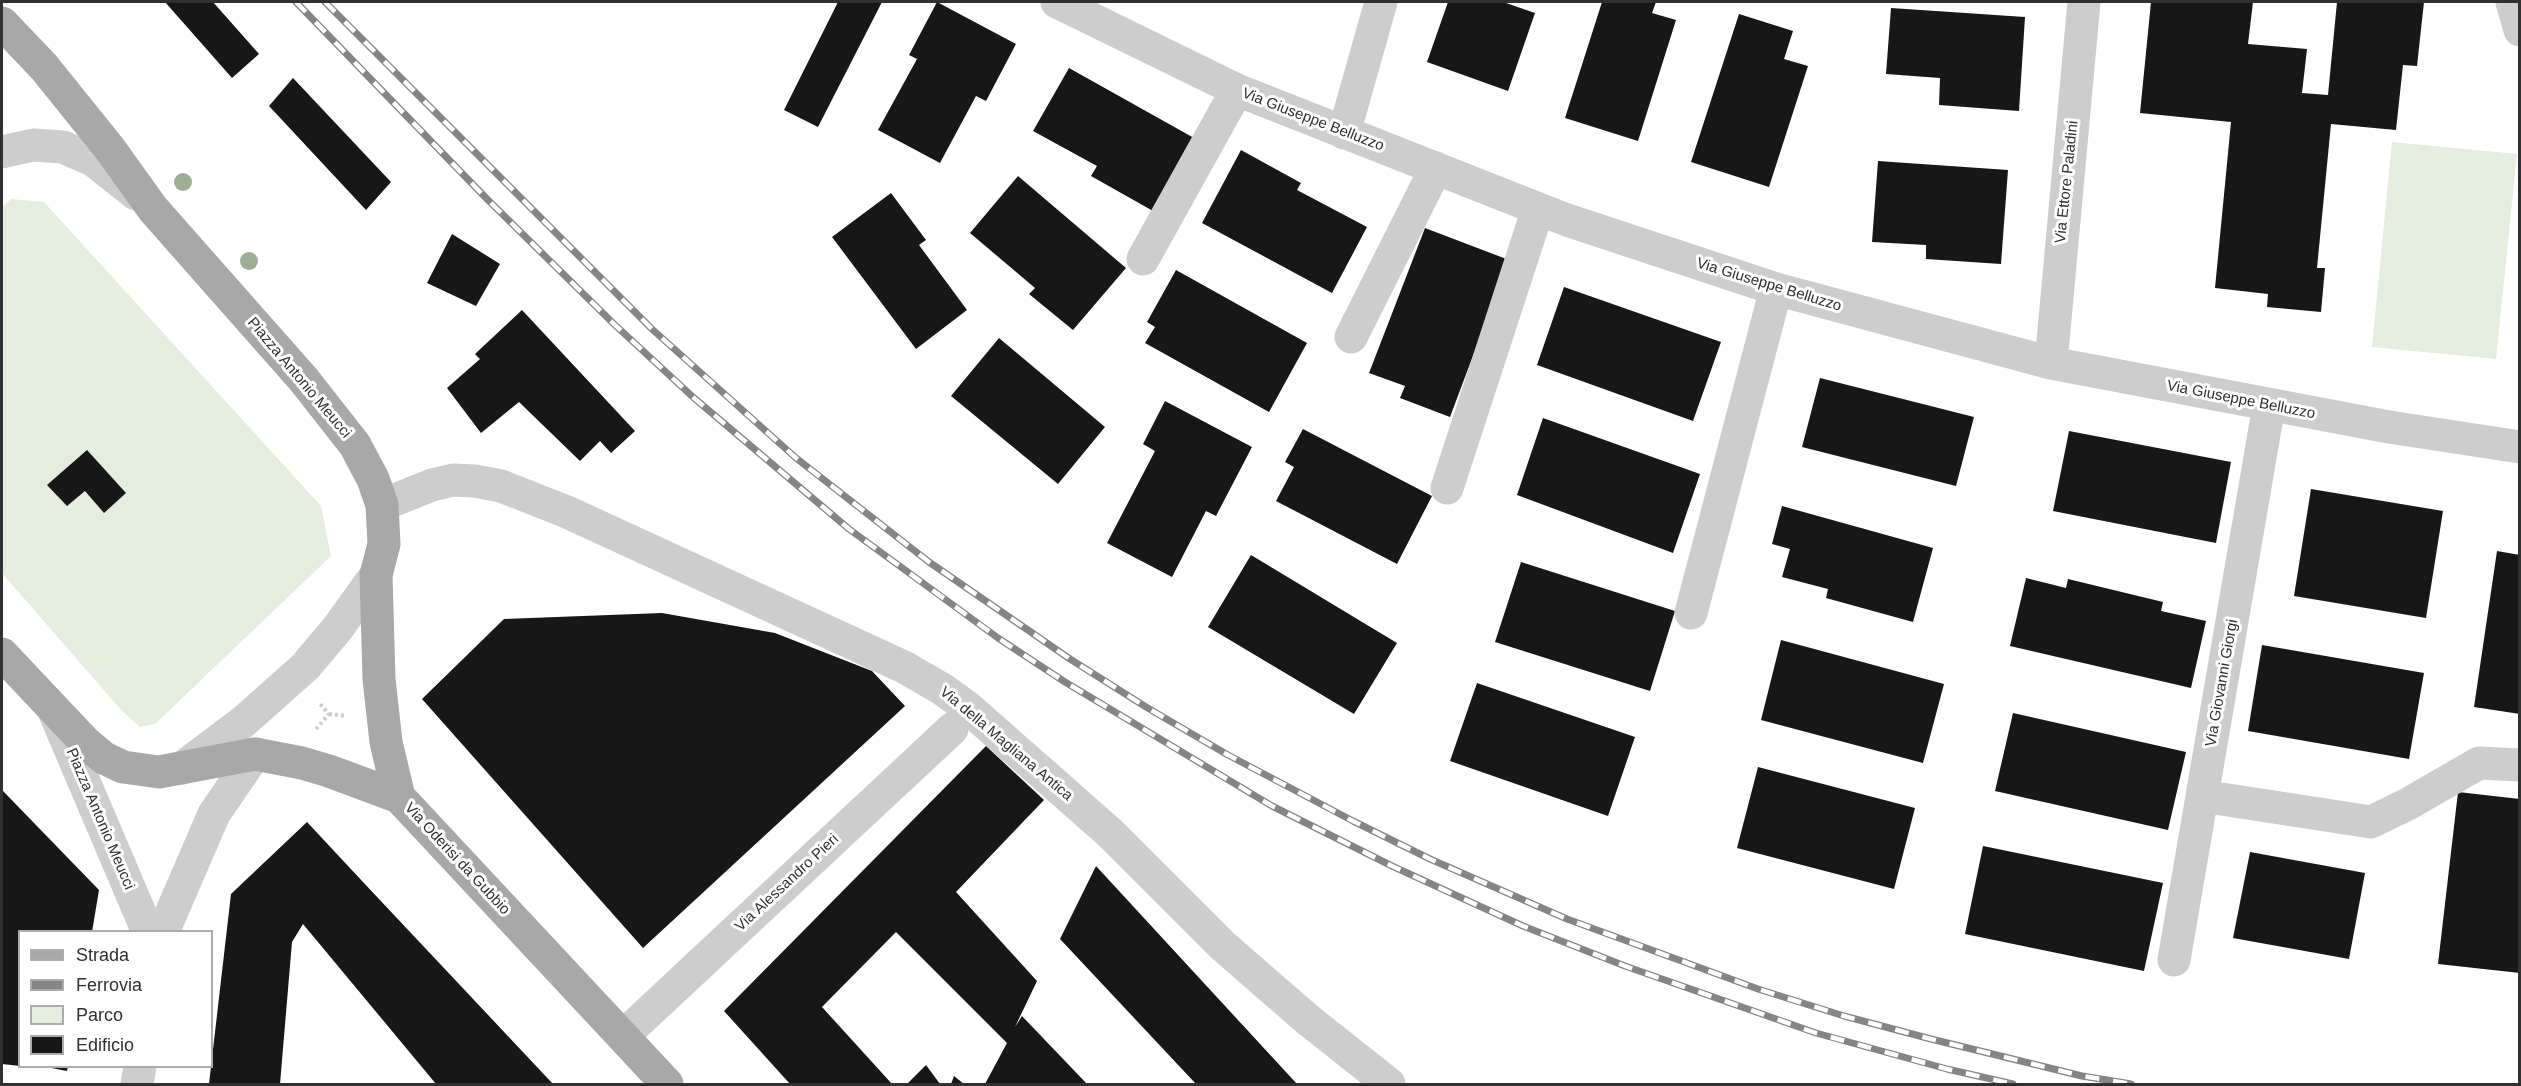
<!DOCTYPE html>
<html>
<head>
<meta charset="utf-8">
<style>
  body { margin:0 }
  #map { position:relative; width:2521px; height:1086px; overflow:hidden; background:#fff; font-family:Arial,sans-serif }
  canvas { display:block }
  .frame { position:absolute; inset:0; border:3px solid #303030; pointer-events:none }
  .legend { position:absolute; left:18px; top:930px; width:195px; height:138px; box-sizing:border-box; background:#fff; border:2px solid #acacac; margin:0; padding:8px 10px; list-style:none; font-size:18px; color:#303030 }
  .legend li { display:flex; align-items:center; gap:12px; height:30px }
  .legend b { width:30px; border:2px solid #acacac }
</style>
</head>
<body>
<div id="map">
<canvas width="2521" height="1086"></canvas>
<div class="frame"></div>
<ul class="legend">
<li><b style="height:8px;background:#a8a8a8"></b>Strada</li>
<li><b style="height:8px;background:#858585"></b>Ferrovia</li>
<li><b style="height:16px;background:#e4edde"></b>Parco</li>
<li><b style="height:16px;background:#171717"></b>Edificio</li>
</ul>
</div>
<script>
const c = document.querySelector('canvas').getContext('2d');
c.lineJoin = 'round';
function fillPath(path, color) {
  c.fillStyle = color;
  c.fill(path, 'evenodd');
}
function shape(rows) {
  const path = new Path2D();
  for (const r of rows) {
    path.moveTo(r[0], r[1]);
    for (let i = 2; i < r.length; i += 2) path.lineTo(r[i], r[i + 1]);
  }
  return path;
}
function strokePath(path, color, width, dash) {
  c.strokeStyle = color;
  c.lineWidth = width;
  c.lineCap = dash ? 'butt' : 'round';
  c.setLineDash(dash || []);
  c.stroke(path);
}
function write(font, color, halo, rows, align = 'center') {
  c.font = font + ' Arial,sans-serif';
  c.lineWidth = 6;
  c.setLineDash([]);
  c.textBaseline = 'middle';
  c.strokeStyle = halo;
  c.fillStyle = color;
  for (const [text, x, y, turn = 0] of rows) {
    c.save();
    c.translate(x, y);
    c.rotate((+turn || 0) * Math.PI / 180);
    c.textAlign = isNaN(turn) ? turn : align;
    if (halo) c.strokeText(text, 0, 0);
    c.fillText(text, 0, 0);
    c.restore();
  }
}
const green = shape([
  [2392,142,2517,154,2496,359,2372,347],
  [11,199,44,202,321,506,331,556,155,724,140,727,122,711,2,573,2,208]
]);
const building = shape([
  [165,2,213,2,259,54,232,78],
  [838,2,882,2,818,127,784,110],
  [937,2,1016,44,986,101,976,96,940,163,878,130,917,59,909,55],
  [1448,2,1507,2,1506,3,1535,13,1508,91,1427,62],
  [1602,2,1656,2,1652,13,1676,20,1638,141,1565,118],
  [2151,2,2253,2,2248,44,2307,49,2302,93,2328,95,2337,2,2424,2,2417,66,2403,65,2396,130,2331,124,2317,268,2325,268,2321,312,2267,307,2268,294,2215,288,2231,122,2140,113],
  [1891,8,2025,17,2019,111,1939,105,1940,78,1886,74],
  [1739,14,1793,31,1784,59,1808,66,1769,187,1691,162],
  [1069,68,1194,138,1153,211,1091,176,1097,166,1033,131],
  [293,78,391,182,366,210,269,106],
  [1241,150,1301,183,1297,190,1367,227,1332,293,1202,223],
  [1878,161,2008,170,2001,264,1926,259,1926,245,1872,242],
  [1018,176,1126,268,1073,330,1029,294,1035,288,970,233],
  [891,193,926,240,919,245,967,310,916,349,832,237],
  [1425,228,1509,260,1450,417,1400,398,1405,386,1369,373],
  [452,234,500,264,476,306,427,283],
  [1176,270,1307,343,1269,412,1145,343,1155,327,1147,322],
  [1564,287,1721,342,1693,421,1537,365],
  [522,310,635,431,611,453,600,441,580,461,519,402,481,433,447,388,480,359,475,354],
  [999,338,1105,427,1058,484,951,396],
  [1820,378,1974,417,1956,486,1802,447],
  [1165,401,1252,447,1216,516,1206,511,1172,577,1107,543,1155,451,1143,444],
  [1543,418,1700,474,1673,553,1517,495],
  [1303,429,1432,496,1397,564,1276,501,1294,467,1285,462],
  [2069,431,2231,462,2216,543,2053,511],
  [87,450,126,493,104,513,85,491,67,506,47,485],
  [2311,489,2443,511,2426,618,2294,596],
  [1782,506,1933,548,1913,622,1826,598,1828,589,1782,577,1790,549,1772,544],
  [2497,551,2520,555,2520,714,2474,707],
  [1251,555,1397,643,1354,714,1208,627],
  [1521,562,1675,611,1650,691,1495,642],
  [2026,578,2066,588,2068,579,2163,602,2161,611,2206,621,2191,688,2010,646],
  [662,613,775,633,872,671,905,706,643,948,422,699,504,619],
  [1781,640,1944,684,1923,763,1761,720],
  [2262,645,2424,673,2409,759,2248,731],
  [1477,683,1635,737,1608,816,1450,761],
  [2013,713,2186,752,2168,830,1995,791],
  [986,746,1044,800,956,892,1037,981,1015,1027,1022,1016,1087,1084,985,1084,1007,1043,896,932,822,1007,892,1084,790,1084,724,1011],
  [1758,767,1915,808,1894,889,1737,848],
  [3,791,99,890,92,932,20,932,20,1066,2,1064],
  [2458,792,2520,799,2520,973,2438,964],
  [307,822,363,882,553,1084,436,1084,303,924,292,942,280,1084,209,1084,231,894],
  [1983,846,2163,883,2144,971,1965,934],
  [2250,852,2365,873,2349,959,2233,938],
  [1096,866,1202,981,1297,1084,1196,1084,1060,939],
  [926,1065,940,1084,907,1084],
  [41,1066,68,1066,67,1071],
  [954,1076,964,1084,951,1084]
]);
const path = shape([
  [329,714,347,716],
  [316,729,329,714,320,704]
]);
const minor = shape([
  [1057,2,1237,90,1567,220,1776,289,2051,363,2389,427,2520,447],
  [2512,2,2520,30],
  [1344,133,1381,2],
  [2,152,33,145,63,147,93,160,136,194],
  [1143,259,1237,90],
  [1351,337,1436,168],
  [2051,363,2084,2],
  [1447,488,1538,209],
  [382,505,432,485,453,480,475,481,501,486,567,512,904,667,942,689,967,707,1109,832,1222,945,1307,1019,1389,1084],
  [1691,613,1776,289],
  [54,711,148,932],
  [182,768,243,722,305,667,337,629,376,575],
  [2202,796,2371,822,2408,804,2479,763,2520,765],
  [163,932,214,814,255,754],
  [2174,960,2269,405],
  [623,1036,952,729],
  [137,1084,140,1066]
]);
const major = shape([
  [2,23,44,67,110,149,153,209,304,380,355,445,373,479,382,505,384,544,376,575,379,679,386,742,399,797,667,1084],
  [2,654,86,743,104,758,123,767,159,772,255,754,302,763,329,771,399,797]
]);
const rail = shape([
  [296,2,487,199,615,325,694,398,849,529,998,638,1065,682,1272,806,1392,866,1523,926,1625,966,1816,1033,1947,1069,2013,1084],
  [325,2,653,330,796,458,929,562,1070,659,1146,707,1228,755,1353,821,1430,859,1567,919,1758,989,1844,1016,1931,1039,2082,1076,2131,1084]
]);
const trees = [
  [183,182],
  [249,261]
];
const streetNames = [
  ["Via Giuseppe Belluzzo",1313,120,21],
  ["Via Ettore Paladini",2067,182,-84],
  ["Via Giuseppe Belluzzo",1769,285,17],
  ["Piazza Antonio Meucci",299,378,50],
  ["Via Giuseppe Belluzzo",2241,400,11],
  ["Via Giovanni Giorgi",2222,683,-80],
  ["Via della Magliana Antica",1006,744,40],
  ["Piazza Antonio Meucci",100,819,67],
  ["Via Oderisi da Gubbio",457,859,47],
  ["Via Alessandro Pieri",787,883,-43]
];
fillPath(green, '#e4edde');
fillPath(building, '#171717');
strokePath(path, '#cdcdcd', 4, [3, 3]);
strokePath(minor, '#cdcdcd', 33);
strokePath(major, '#a8a8a8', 33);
strokePath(rail, '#858585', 7);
strokePath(rail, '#fff', 4.5, [14]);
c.fillStyle = '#9daf94';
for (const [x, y] of trees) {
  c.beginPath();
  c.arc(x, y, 9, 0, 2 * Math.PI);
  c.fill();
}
write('15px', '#303030', '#fff', streetNames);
</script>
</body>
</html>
